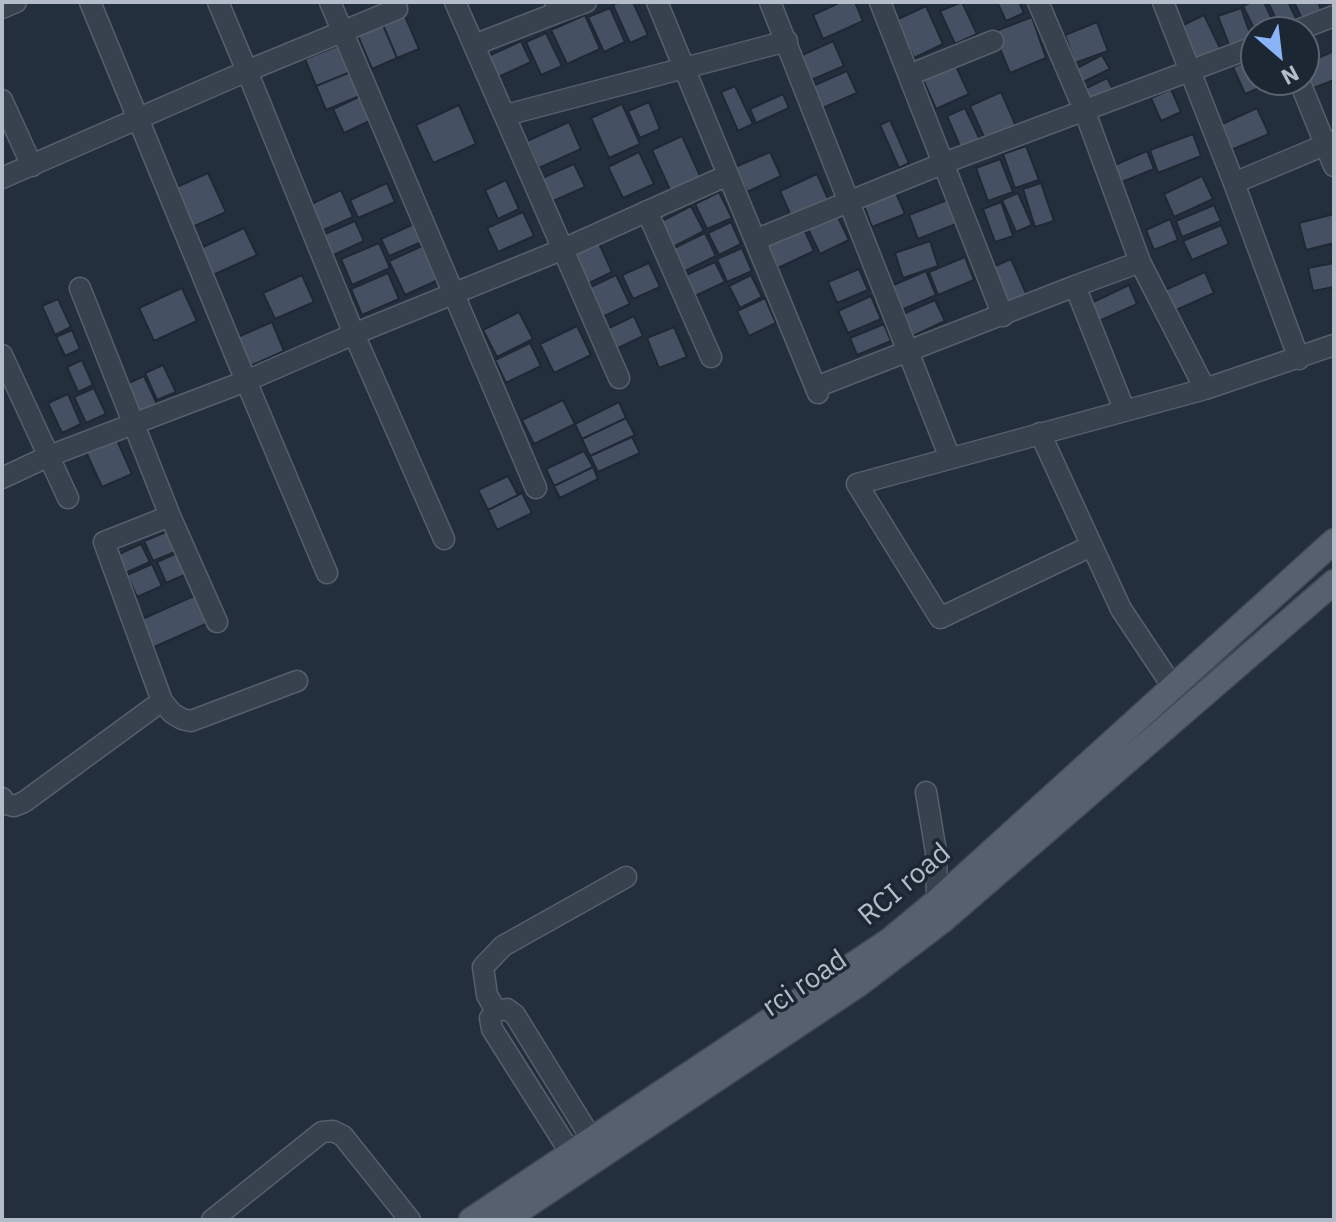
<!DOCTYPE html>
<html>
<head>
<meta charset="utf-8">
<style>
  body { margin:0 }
  #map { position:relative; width:1336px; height:1222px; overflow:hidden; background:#242f3e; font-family:"IBM Plex Sans",sans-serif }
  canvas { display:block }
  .frame { position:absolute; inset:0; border:4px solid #b4bcc9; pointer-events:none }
  .north { position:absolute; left:1240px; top:16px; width:80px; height:80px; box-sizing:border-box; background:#1d2633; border:2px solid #59626f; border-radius:50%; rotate:152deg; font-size:22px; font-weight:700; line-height:32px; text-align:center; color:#b4bcc9 }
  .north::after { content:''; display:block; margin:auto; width:28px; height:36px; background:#8ab4f8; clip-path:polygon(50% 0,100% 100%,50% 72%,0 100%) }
</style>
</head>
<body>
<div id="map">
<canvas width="1336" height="1222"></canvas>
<div class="frame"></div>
<div class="north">N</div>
</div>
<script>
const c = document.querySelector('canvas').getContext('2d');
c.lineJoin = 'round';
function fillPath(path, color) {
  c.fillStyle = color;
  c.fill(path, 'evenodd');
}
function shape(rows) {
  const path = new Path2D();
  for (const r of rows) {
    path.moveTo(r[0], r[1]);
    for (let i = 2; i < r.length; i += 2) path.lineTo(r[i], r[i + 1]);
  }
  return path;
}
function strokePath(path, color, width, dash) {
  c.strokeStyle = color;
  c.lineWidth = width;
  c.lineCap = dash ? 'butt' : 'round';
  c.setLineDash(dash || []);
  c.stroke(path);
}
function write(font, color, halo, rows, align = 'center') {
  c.font = font + ' "IBM Plex Sans",sans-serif';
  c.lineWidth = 7;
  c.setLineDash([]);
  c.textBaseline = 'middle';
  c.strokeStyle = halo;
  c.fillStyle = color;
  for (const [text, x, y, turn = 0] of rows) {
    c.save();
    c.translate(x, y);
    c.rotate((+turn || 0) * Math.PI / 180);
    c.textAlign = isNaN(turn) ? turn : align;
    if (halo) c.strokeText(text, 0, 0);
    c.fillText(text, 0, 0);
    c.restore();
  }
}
const building = shape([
  [619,2,633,2,648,35,630,43,613,5,619,2],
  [841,2,855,2,863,21,823,39,813,15,841,2],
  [962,2,977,34,955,44,940,11,962,2],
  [997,2,1019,2,1024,13,1006,21,997,2],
  [1252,2,1264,2,1276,28,1256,33,1243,6,1252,2],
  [1268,2,1288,2,1297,20,1280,28,1268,2],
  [1294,2,1318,2,1321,10,1302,19,1294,2],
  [926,6,943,44,914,58,896,20,926,6],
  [610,8,625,42,604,52,588,17,610,8],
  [1241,8,1253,42,1231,50,1218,16,1241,8],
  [585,15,600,49,567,64,551,30,585,15],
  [1204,15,1221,50,1197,62,1179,27,1204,15],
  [405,16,419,49,397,58,383,25,405,16],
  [1032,17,1046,58,1010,73,993,32,1032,17],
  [1097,22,1108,51,1075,63,1065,35,1097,22],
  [383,25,397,58,372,69,358,36,383,25],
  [546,33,562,66,541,75,526,42,546,33],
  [521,41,531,62,494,79,484,58,521,41],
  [833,41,844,66,809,81,798,57,833,41],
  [342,44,353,71,316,86,305,59,342,44],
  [1334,51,1334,80,1306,91,1304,64,1334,51],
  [1102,55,1110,69,1083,82,1077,68,1102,55],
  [1256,57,1256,80,1278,80,1245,94,1233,67,1256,57],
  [953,60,969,94,936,109,921,75,953,60],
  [353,71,362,95,326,110,316,86,353,71],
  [847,71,857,93,818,110,808,88,847,71],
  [1107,78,1115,93,1090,105,1082,90,1107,78],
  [735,86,753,124,738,131,721,92,735,86],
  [1171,89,1181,112,1161,121,1151,98,1171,89],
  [1001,92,1016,126,985,139,970,106,1001,92],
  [365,94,376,118,344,133,333,109,365,94],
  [783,94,789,108,756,123,750,109,783,94],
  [649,102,660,129,640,138,628,111,649,102],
  [622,104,640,144,609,158,591,118,622,104],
  [459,105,476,144,433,163,416,125,459,105],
  [965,108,981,142,962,151,947,116,965,108],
  [1257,108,1269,134,1231,150,1220,125,1257,108],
  [890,120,909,163,899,168,880,125,890,120],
  [569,122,581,149,539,168,527,141,569,122],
  [1193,134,1201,156,1158,173,1150,150,1193,134],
  [682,136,701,178,671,192,652,150,682,136],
  [1026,146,1039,180,1015,188,1003,154,1026,146],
  [1147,151,1154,169,1117,184,1110,167,1147,151],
  [639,152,654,184,623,198,608,167,639,152],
  [770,152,781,176,747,192,735,167,770,152],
  [1000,159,1013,192,988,201,976,168,1000,159],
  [574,164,585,187,553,201,542,178,574,164],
  [208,173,226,212,188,229,170,190,208,173],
  [817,174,828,199,791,216,780,191,817,174],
  [1202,176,1213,199,1174,217,1164,194,1202,176],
  [506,180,519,209,498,219,485,190,506,180],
  [387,183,395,202,358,218,350,200,387,183],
  [1041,183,1054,221,1035,227,1023,189,1041,183],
  [894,188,905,214,872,227,862,200,894,188],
  [341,190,353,217,319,232,307,206,341,190],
  [719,192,732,218,707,229,695,204,719,192],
  [1018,193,1032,225,1016,232,1002,200,1018,193],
  [947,200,956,224,918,239,909,215,947,200],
  [1001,202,1013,236,995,242,983,209,1001,202],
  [1214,205,1221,221,1182,237,1176,221,1214,205],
  [691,206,704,231,671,248,658,223,691,206],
  [523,212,534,236,498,252,487,228,523,212],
  [1334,214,1334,243,1306,250,1299,223,1334,214],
  [837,215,849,240,820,254,808,229,837,215],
  [1170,219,1178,240,1154,250,1146,230,1170,219],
  [355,221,364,241,327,258,318,237,355,221],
  [731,222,741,244,719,255,708,233,731,222],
  [416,223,424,241,389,256,381,239,416,223],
  [1221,225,1229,244,1192,260,1183,241,1221,225],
  [803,227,814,251,778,268,767,244,803,227],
  [244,228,257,255,213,275,201,248,244,228],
  [705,233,716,256,681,273,670,250,705,233],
  [598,241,612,272,587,284,572,253,598,241],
  [930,241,938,266,903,278,895,253,930,241],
  [379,243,390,268,352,285,341,259,379,243],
  [422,246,438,280,405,295,389,261,422,246],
  [742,248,752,271,727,282,717,259,742,248],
  [965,257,974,280,938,295,929,272,965,257],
  [1011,259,1029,300,1006,310,988,269,1011,259],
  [715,262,725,282,695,296,686,275,715,262],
  [649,263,660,287,633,299,622,275,649,263],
  [1334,263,1334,287,1313,291,1308,268,1334,263],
  [859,269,868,290,837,303,828,282,859,269],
  [926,271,936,295,899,311,889,287,926,271],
  [1205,272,1214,293,1174,311,1165,290,1205,272],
  [388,273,399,299,362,315,351,289,388,273],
  [302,275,314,302,275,319,263,293,302,275],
  [616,275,630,304,598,319,584,290,616,275],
  [751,275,762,297,740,308,729,286,751,275],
  [1129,285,1137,304,1097,322,1089,304,1129,285],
  [182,288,197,321,154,341,139,308,182,288],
  [871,296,881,319,848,333,838,311,871,296],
  [765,298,776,323,749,336,737,311,765,298],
  [58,299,71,327,55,335,42,306,58,299],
  [935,300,945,321,913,336,903,314,935,300],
  [519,312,533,339,497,357,483,330,519,312],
  [634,316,643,336,616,349,607,329,634,316],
  [272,322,284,351,246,368,233,339,272,322],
  [884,324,891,341,857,355,850,338,884,324],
  [577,326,591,355,554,373,540,344,577,326],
  [674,327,687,357,659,368,647,338,674,327],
  [72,330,80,349,65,356,56,337,72,330],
  [530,343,541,366,506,383,495,360,530,343],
  [82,360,93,385,78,392,67,367,82,360],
  [163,365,176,392,157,400,145,373,163,365],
  [144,376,157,404,133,415,120,387,144,376],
  [94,388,106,414,86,423,74,397,94,388],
  [68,394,81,424,62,433,48,403,68,394],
  [563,400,575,424,534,444,522,420,563,400],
  [619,402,626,418,582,439,575,424,619,402],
  [626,418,635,435,590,456,582,439,626,418],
  [632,437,640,453,598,472,590,456,632,437],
  [116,438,132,474,102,487,86,452,116,438],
  [584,451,593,467,554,486,546,469,584,451],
  [593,467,598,479,560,498,554,486,593,467],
  [508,476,518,495,488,510,478,490,508,476],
  [522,493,532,513,497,530,488,510,522,493],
  [166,532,175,552,153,561,144,541,166,532],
  [141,544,150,562,125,573,117,555,141,544],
  [177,553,187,574,166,583,157,562,177,553],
  [152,564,162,586,137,597,127,575,152,564],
  [196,595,208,623,152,648,140,620,196,595]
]);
const minor = shape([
  [90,2,246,381,354,334,444,539],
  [330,2,536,488],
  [455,2,619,378],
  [657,2,818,393],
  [770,2,950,458],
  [880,2,1003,316],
  [1038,2,1085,112,1140,262,1205,389],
  [1163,2,1234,183],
  [2,8,16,2],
  [397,9,247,71,354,334,561,250,728,175],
  [559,12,586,2],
  [1293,32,1334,16],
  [474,45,559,12,555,2],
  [909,75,993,41],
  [1299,80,1334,166],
  [2,100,32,166],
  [506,115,787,41],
  [2,178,247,71,218,2],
  [647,211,711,357],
  [755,240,944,163,1256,46],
  [80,288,170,516,217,622],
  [2,355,68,498],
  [1299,359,1234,183,1334,141],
  [816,387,1075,286],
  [1124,409,1075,286,1140,262],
  [1040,433,1121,609,1173,687],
  [2,478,49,456,246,381,327,573],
  [170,516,104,542,162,701,172,713,182,719,191,721,297,681],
  [1091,546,940,618,857,484,1205,389,1334,345],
  [926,792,936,852,937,901],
  [2,798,6,804,14,806,24,802,162,701],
  [496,1011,487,995,483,967,503,946,626,877],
  [570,1152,492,1029,490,1018,496,1011,507,1009,515,1015,591,1138],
  [212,1220,322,1132,333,1131,343,1136,410,1220]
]);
const major = shape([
  [471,1220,890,940,937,901,1334,541],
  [505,1220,859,984,942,921,1334,582]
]);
const streetNames = [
  ["RCI road",905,885,-40],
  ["rci road",805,984,-34]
];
fillPath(building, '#455162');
strokePath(building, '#1f2835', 2);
strokePath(minor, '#565f6c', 23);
strokePath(major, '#414a57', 27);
strokePath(minor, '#38414e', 20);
strokePath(major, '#56606e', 24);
write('28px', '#b4bcc9', '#1d2633', streetNames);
</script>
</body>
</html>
